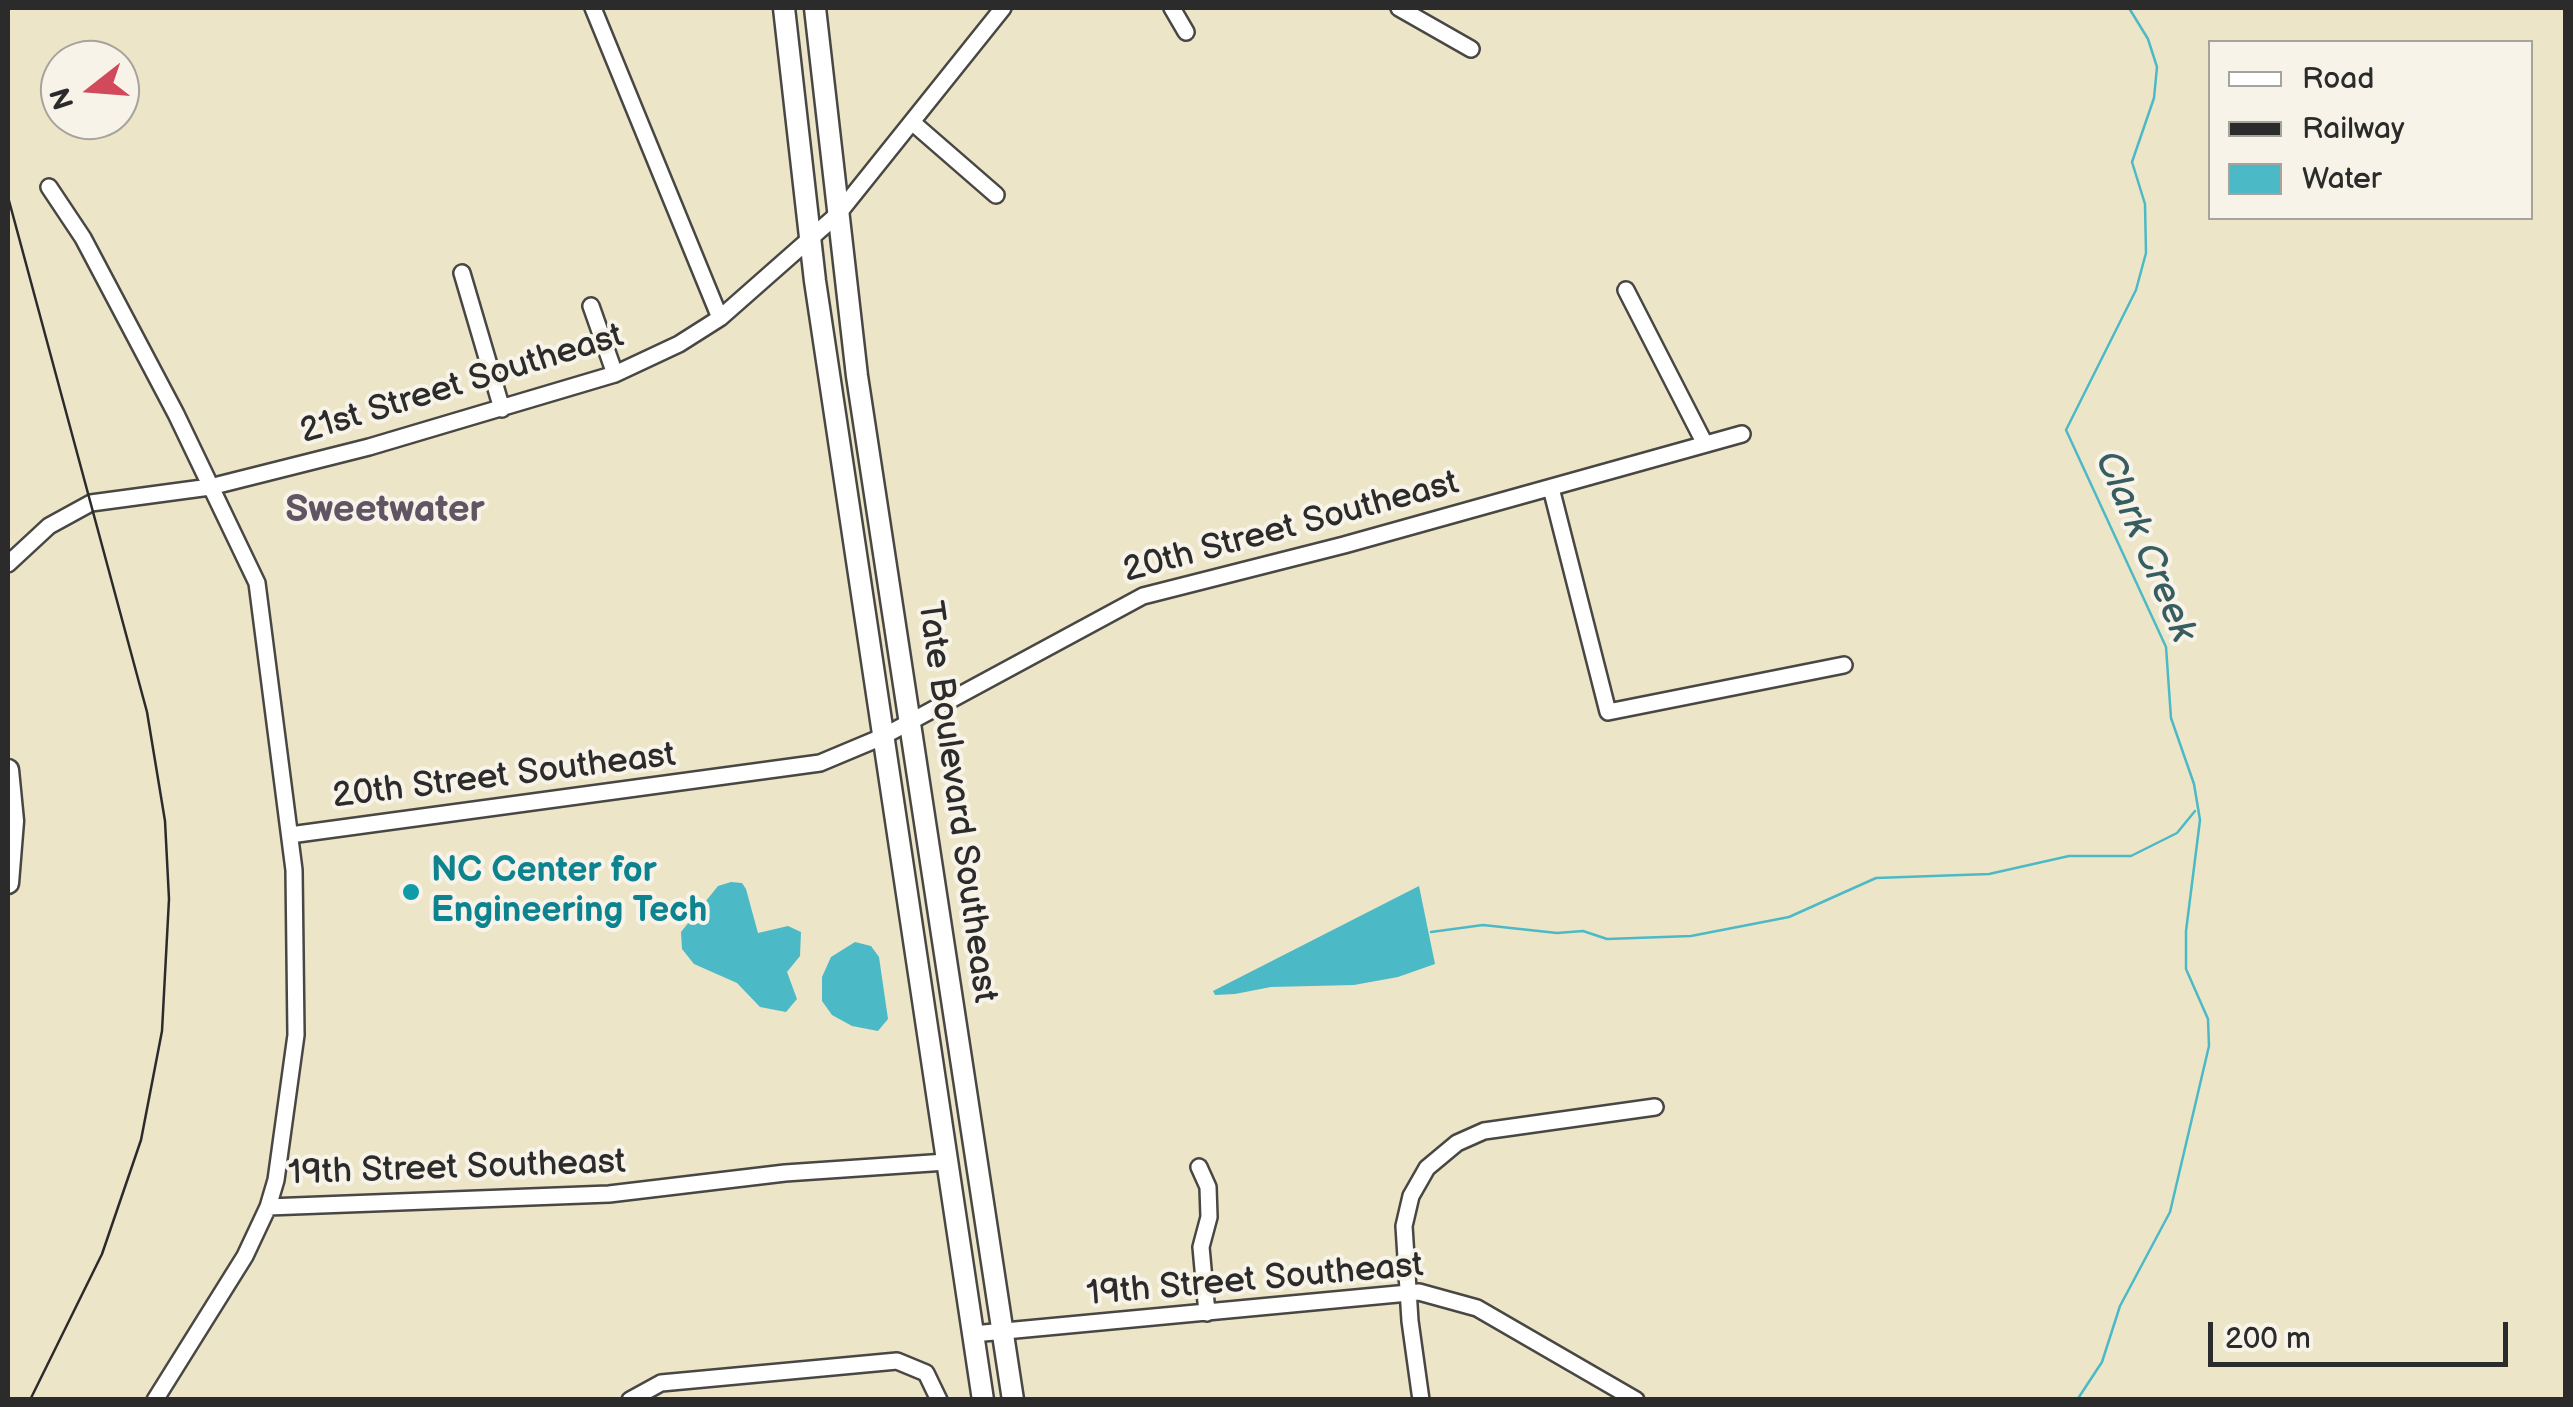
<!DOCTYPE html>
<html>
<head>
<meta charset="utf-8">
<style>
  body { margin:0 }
  #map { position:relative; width:2573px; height:1407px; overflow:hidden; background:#ede5c8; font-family:"Balsamiq Sans",sans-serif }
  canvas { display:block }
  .frame { position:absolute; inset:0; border:10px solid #2b2b2b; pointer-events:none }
  .legend { position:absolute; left:2208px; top:40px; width:325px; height:180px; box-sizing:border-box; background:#f7f3e8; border:2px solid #a5a39c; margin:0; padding:12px 18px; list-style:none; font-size:30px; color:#2b2b2b }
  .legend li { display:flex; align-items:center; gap:20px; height:50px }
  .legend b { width:50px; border:2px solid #a5a39c }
  .north { position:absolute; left:40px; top:40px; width:100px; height:100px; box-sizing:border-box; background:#f7f3e8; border:2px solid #a5a39c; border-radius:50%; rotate:253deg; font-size:28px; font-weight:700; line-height:40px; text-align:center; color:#2b2b2b }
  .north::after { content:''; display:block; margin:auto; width:35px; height:45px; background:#d1495b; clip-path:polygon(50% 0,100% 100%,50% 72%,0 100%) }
  .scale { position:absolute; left:2208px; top:1322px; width:300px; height:45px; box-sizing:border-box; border:5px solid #2b2b2b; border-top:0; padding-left:12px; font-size:30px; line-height:35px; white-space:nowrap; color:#2b2b2b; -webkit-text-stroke:8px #f7f3e8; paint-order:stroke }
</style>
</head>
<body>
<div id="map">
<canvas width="2573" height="1407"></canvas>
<div class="frame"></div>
<ul class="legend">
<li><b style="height:12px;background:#fff"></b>Road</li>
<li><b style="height:12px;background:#2b2b2b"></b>Railway</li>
<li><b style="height:28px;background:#4cb9c6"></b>Water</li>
</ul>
<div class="north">N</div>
<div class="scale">200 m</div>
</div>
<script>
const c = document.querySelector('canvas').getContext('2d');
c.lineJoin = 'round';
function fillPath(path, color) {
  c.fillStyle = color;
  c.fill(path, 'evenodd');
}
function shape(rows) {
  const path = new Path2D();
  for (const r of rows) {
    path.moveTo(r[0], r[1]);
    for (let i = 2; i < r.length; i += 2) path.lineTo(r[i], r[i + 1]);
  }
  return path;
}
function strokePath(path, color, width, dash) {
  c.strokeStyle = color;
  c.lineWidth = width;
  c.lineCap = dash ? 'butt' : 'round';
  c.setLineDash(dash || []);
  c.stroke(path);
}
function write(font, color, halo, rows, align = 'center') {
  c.font = font + ' "Balsamiq Sans",sans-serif';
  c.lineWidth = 8;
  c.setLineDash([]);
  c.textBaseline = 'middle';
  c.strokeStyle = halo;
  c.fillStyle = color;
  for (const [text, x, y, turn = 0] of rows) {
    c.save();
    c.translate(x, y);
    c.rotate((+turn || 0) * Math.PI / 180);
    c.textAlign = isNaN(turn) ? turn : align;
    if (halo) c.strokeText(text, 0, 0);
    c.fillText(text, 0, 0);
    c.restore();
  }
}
const water = shape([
  [731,882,742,883,746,889,758,933,788,926,801,932,800,956,787,972,797,999,786,1012,760,1007,737,983,694,964,682,949,681,932,718,886],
  [1419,886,1435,964,1398,977,1354,985,1271,987,1235,994,1215,995,1213,991],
  [855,942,871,946,879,957,888,1019,878,1031,852,1026,832,1015,822,1001,822,977,831,957]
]);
const stream = shape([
  [1431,932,1483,925,1557,933,1583,931,1607,939,1691,936,1789,917,1876,878,1989,874,2069,856,2131,856,2177,833,2195,811],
  [2077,1400,2102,1362,2120,1306,2170,1212,2209,1046,2208,1019,2186,969,2186,931,2200,820,2194,784,2171,718,2166,647,2066,430,2136,290,2146,253,2145,204,2132,162,2154,98,2157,67,2148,39,2129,8]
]);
const minor = shape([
  [593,8,720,318],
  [1172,8,1186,32],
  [1399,8,1471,49],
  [912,122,996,195],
  [49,187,83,238,176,414,257,583,294,870,296,1035,276,1180,268,1207,245,1256,155,1400],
  [462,273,502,409],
  [1626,290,1705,444],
  [591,306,615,374],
  [1551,488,1608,712,1844,665],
  [8,564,49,526,91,503,210,487,369,447,615,374,679,344,720,318,838,214,1003,8],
  [290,835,820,763,882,737,1143,596,1344,545,1742,434],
  [1199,1167,1208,1187,1209,1217,1201,1247,1207,1313],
  [268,1207,609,1194,785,1173,946,1162],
  [973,1334,1419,1292,1477,1308,1636,1400],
  [630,1400,661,1383,897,1361,926,1373,939,1400],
  [1421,1400,1410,1321,1404,1226,1411,1196,1427,1168,1457,1143,1484,1131,1655,1107]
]);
const major = shape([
  [784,8,815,281,983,1400],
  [815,8,857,376,1013,1400],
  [8,770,13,821,8,883]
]);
const rail = shape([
  [8,197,147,712,165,821,169,899,162,1031,141,1140,102,1254,30,1400]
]);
const markers = [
  [411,892,10,"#0f9aa8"]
];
const streetNames = [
  ["21st Street Southeast",462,385,-17],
  ["20th Street Southeast",1291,528,-15],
  ["20th Street Southeast",504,777,-7],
  ["Tate Boulevard Southeast",956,802,82],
  ["19th Street Southeast",457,1169,-2],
  ["19th Street Southeast",1255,1281,-5]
];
const cultureNames = [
  ["NC Center for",431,872],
  ["Engineering Tech",431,912]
];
const neighbourhoodNames = [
  ["Sweetwater",385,511]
];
const waterNames = [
  ["Clark Creek",2144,547,67]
];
fillPath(water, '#4cb9c6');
strokePath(stream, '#4cb9c6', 2.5);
strokePath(minor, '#484743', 20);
strokePath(major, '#484743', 25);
strokePath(minor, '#fff', 15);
strokePath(major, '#fff', 20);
strokePath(rail, '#2b2b2b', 2.5);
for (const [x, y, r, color] of markers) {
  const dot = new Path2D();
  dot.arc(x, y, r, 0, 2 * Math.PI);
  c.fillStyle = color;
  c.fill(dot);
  strokePath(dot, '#f7f3e8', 4);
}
write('35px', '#2b2b2b', '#f7f3e8', streetNames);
write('bold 35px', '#0d838f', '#f7f3e8', cultureNames, 'left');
write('bold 38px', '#615563', '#f7f3e8', neighbourhoodNames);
write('italic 38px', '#375d61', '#f7f3e8', waterNames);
</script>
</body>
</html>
